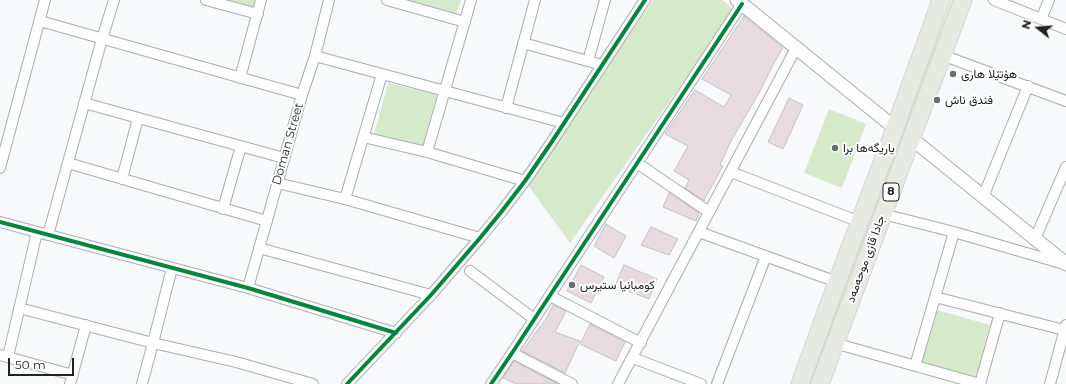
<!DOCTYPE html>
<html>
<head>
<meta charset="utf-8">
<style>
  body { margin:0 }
  #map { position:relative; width:1066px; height:384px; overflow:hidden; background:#f7f9fb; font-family:Montserrat,sans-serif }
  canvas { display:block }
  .north { position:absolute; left:1018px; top:8px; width:40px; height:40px; -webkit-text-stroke:3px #fff; paint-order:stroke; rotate:287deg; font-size:11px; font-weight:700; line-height:16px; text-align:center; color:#212224 }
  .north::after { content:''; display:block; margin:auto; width:14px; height:18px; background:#212224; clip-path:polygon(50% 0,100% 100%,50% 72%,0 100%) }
  .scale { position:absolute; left:8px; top:358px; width:66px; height:18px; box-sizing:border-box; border:2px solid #212224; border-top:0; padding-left:5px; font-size:12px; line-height:14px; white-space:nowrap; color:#212224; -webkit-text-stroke:3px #fff; paint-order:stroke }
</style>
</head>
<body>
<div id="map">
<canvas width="1066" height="384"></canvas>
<div class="north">N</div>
<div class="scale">50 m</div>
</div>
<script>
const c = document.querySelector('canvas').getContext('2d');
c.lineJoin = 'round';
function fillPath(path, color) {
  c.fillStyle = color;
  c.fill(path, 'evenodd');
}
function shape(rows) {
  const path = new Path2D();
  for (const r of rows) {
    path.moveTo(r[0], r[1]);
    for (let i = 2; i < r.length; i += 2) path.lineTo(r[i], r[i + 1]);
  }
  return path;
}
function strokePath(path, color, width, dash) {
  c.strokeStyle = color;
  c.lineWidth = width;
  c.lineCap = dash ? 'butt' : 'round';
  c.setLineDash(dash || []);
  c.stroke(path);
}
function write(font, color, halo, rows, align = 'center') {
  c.font = font + ' Montserrat,Vazirmatn,sans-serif';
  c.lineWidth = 4;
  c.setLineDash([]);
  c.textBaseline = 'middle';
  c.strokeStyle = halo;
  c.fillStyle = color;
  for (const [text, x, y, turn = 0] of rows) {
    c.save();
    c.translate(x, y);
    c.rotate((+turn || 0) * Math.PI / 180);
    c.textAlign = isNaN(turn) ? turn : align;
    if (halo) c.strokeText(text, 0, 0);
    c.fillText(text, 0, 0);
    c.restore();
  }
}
const green = shape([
  [218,0,255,0,252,10],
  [409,0,461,0,456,14,408,2],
  [653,0,723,0,734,10,570,243,527,184],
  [952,0,960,0,815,384,809,384,827,327],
  [388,83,437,95,423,147,374,135],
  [829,109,866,124,842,188,804,173],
  [937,310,990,325,976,377,922,362]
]);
const building = shape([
  [744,16,783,48,775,61,759,93,731,141,720,165,723,166,704,200,705,201,685,188,689,180,674,171,688,146,665,134,695,90,724,107,731,95,702,79,744,16],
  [789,98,803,105,783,149,768,142,789,98],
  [669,193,699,213,696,221,663,207,669,193],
  [606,224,626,236,614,258,594,246,606,224],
  [651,227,678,239,669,255,641,245,651,227],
  [581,265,604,277,591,303,567,291,581,265],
  [624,265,657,279,649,299,615,286,624,265],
  [553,305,566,311,555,332,580,341,565,373,522,351,546,319,553,305],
  [590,324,625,342,616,361,580,344,590,324],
  [514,361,558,384,516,384,503,378,514,361]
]);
const minor = shape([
  [206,0,258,14],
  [387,0,465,22],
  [994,0,1066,29],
  [1041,19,1049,0],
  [40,21,302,95],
  [523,43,602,65],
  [942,55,1066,101],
  [315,56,564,123],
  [588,61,605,0],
  [240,78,261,0],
  [84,103,284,158],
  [506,108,535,0],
  [363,137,427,152,525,181],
  [427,152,471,0],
  [68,163,267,221],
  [637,163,709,212],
  [0,168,45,0],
  [731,172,860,222],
  [122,179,138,118],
  [277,183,345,199,480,238],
  [983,197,1028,86],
  [345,199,382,74],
  [223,209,241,146],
  [883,214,954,232,1064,264],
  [0,222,248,288,396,333],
  [699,232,837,282],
  [48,235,102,39,114,0],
  [1035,239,1066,167],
  [259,248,431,295],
  [470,271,534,319],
  [248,288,302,95,315,56,329,0],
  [550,296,641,343],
  [935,297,1064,330],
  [19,308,153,343,236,362,313,384],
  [834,343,980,384],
  [512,353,572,384],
  [0,355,73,375],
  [8,357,37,232],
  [633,358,701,384],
  [915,366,954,232],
  [70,384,86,325],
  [142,384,153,343,172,268],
  [347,384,431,295,480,238,502,211,525,181,551,143,645,0],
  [491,384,512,353,742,4],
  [618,384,796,48],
  [717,384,766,256],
  [980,384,1000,313],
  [1050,384,1066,325]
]);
const tertiary = shape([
  [737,0,895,128],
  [911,138,1066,264]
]);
const primary = shape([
  [800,384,837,282,895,128,941,0],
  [820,384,963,0]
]);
const cycleway = shape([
  [0,222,248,288,396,333],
  [347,384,431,295,480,238,502,211,525,181,551,143,645,0],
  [491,384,512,353,742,4]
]);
const markers = [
  [953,74,4,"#6c6d6f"],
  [937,100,4,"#6c6d6f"],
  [835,148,4,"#6c6d6f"],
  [572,285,4,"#6c6d6f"]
];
const shields = [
  [891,192,16]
];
const shieldNames = [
  ["8",891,192]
];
const poiNames = [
  ["هۆتێلا هاری",961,74],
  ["فندق ناش",945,100],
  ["یاریگەها برا",843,148],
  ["كومبانيا ستيرس",580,285]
];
const streetNames = [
  ["Doman Street",288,144,-74],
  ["جادا قازی موحەمەد",866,259,-70]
];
fillPath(green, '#d4eaca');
fillPath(building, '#e8dbe0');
strokePath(building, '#c3c3c4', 1);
strokePath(minor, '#aaacad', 12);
strokePath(tertiary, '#aaacad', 15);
strokePath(primary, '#d4d5d6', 19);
strokePath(minor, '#fefefe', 10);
strokePath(tertiary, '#fefefe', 13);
strokePath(primary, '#e7e9e3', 17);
strokePath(cycleway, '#00873e', 4);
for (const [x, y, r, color] of markers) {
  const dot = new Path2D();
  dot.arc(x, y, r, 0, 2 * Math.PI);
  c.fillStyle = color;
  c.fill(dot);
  strokePath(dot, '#fff', 1.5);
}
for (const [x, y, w] of shields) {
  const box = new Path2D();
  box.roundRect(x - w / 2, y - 9, w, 18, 3);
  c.fillStyle = '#fff';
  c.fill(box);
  strokePath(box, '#212224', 1);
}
write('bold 11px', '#212224', null, shieldNames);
write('12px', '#212224', '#fff', poiNames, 'left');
write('12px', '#212224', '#fff', streetNames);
</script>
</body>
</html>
